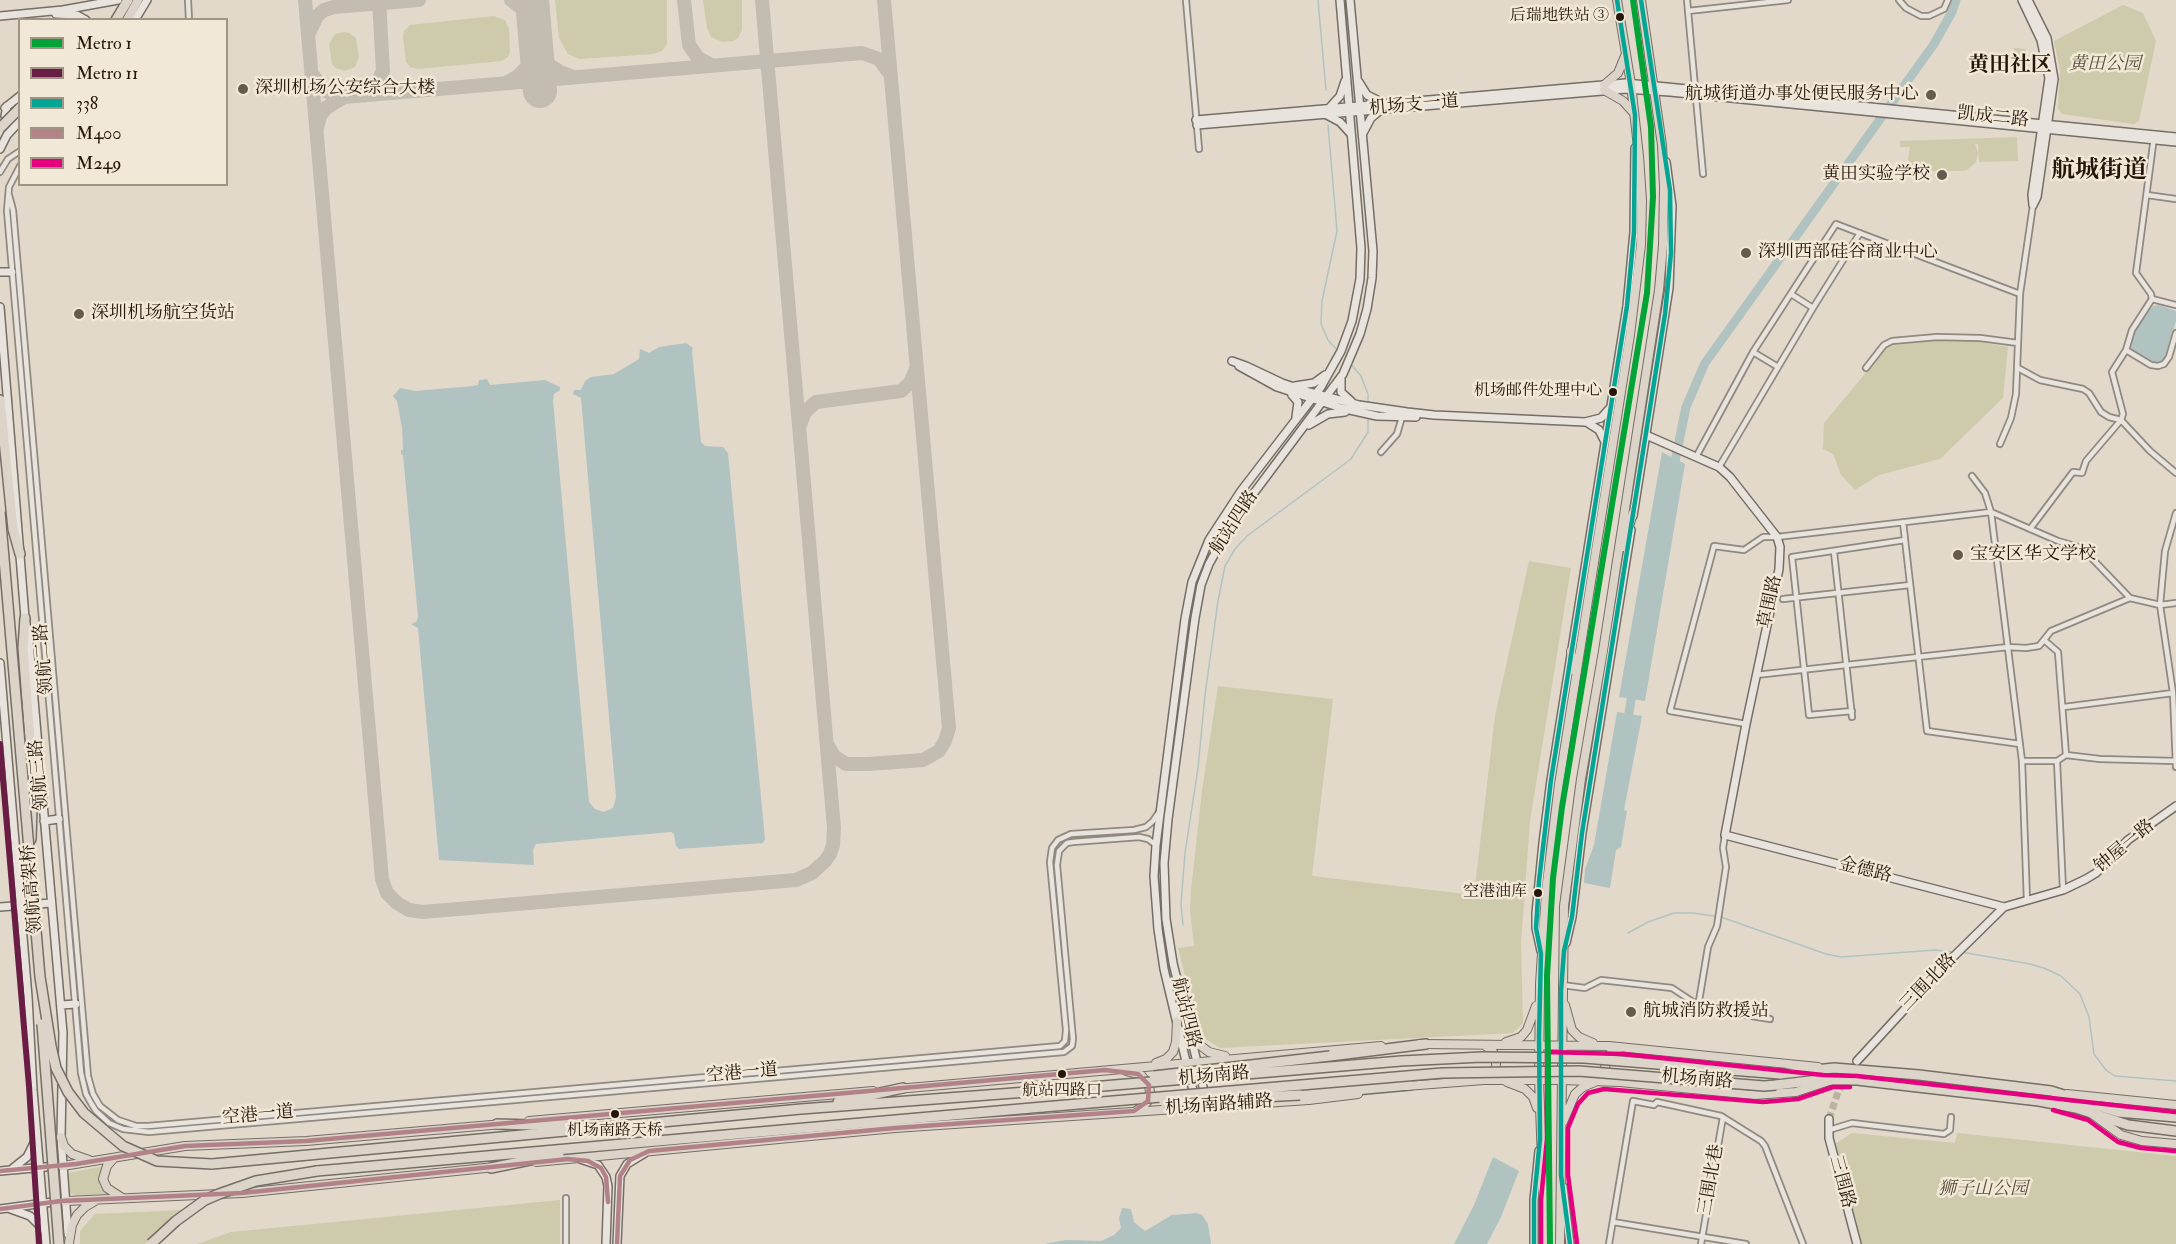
<!DOCTYPE html>
<html>
<head>
<meta charset="utf-8">
<style>
  body { margin:0 }
  #map { position:relative; width:2176px; height:1244px; overflow:hidden; background:#e2d9cb; font-family:"IM FELL Double Pica",serif }
  canvas { display:block }
  .legend { position:absolute; left:18px; top:18px; width:210px; height:168px; box-sizing:border-box; background:#f2e8d7; border:2px solid #a09485; margin:0; padding:8px 10px; list-style:none; font-size:18px; color:#25150a }
  .legend li { display:flex; align-items:center; gap:12px; height:30px }
  .legend b { width:30px; border:2px solid #a09485 }
</style>
</head>
<body>
<div id="map">
<canvas width="2176" height="1244"></canvas>
<ul class="legend">
<li><b style="height:8px;background:#02a437"></b>Metro 1</li>
<li><b style="height:8px;background:#6a1d44"></b>Metro 11</li>
<li><b style="height:8px;background:#03a595"></b>338</li>
<li><b style="height:8px;background:#b38188"></b>M400</li>
<li><b style="height:8px;background:#e5007d"></b>M249</li>
</ul>
</div>
<script>
const c = document.querySelector('canvas').getContext('2d');
c.lineJoin = 'round';
function fillPath(path, color) {
  c.fillStyle = color;
  c.fill(path, 'evenodd');
}
function shape(rows) {
  const path = new Path2D();
  for (const r of rows) {
    path.moveTo(r[0], r[1]);
    for (let i = 2; i < r.length; i += 2) path.lineTo(r[i], r[i + 1]);
  }
  return path;
}
function strokePath(path, color, width, dash) {
  c.strokeStyle = color;
  c.lineWidth = width;
  c.lineCap = dash ? 'butt' : 'round';
  c.setLineDash(dash || []);
  c.stroke(path);
}
function write(font, color, halo, rows, align = 'center') {
  c.font = font + ' "IM FELL Double Pica","Noto Serif SC",serif';
  c.lineWidth = 5;
  c.setLineDash([]);
  c.textBaseline = 'middle';
  c.strokeStyle = halo;
  c.fillStyle = color;
  for (const [text, x, y, turn = 0] of rows) {
    c.save();
    c.translate(x, y);
    c.rotate((+turn || 0) * Math.PI / 180);
    c.textAlign = isNaN(turn) ? turn : align;
    if (halo) c.strokeText(text, 0, 0);
    c.fillText(text, 0, 0);
    c.restore();
  }
}
const green = shape([
  [555,0,667,0,667,44,662,51,654,54,579,59,568,54,559,38],
  [703,0,742,0,742,30,738,38,733,41,722,42,711,37,707,28],
  [2123,5,2143,13,2156,41,2139,121,2134,124,2062,114,2058,108,2060,71,2054,41],
  [494,16,505,20,509,29,510,51,508,57,502,61,418,69,410,67,406,62,403,37,404,31,410,25],
  [344,32,349,33,356,38,359,57,355,67,344,71,336,68,332,64,329,44,335,34],
  [2014,48,2026,49,2024,73,2012,72],
  [2017,137,2018,161,1979,162,1978,144,1975,144,1978,153,1976,162,1967,170,1962,171,1919,171,1914,169,1908,159,1910,147,1900,147,1900,141],
  [1931,340,1974,341,2008,347,2003,398,1940,459,1879,475,1855,490,1841,475,1833,454,1823,449,1824,423,1888,346],
  [1529,561,1571,568,1530,821,1521,943,1523,1023,1513,1033,1220,1048,1201,1036,1178,948,1194,946,1190,910,1191,890,1202,791,1218,686,1333,699,1312,876,1474,895,1495,716],
  [1852,1133,1955,1143,1957,1133,2176,1156,2176,1244,1862,1244,1835,1144],
  [103,1166,100,1180,108,1194,76,1195,69,1193,67,1189,68,1173],
  [560,1200,560,1244,197,1244,231,1232],
  [182,1210,145,1244,80,1244,80,1231,95,1214]
]);
const water = shape([
  [2159,305,2176,311,2176,321,2164,360,2158,364,2132,350,2131,346,2135,330,2153,306],
  [686,343,693,348,692,351,701,442,705,446,723,447,728,453,765,839,763,843,679,849,676,846,674,834,671,832,536,844,533,850,534,865,439,860,418,628,411,624,416,622,418,617,403,455,401,454,401,450,403,450,402,428,397,401,393,396,400,388,415,391,473,386,478,385,479,380,487,379,490,385,545,380,560,387,560,390,554,394,553,400,589,802,595,809,604,812,613,808,616,797,581,398,573,394,574,390,581,390,585,381,591,377,614,374,639,359,640,349,649,353,659,347],
  [1662,452,1685,464,1645,701,1619,697],
  [1617,712,1642,716,1624,810,1627,811,1621,847,1616,850,1610,888,1584,883,1585,869,1594,845],
  [1493,1157,1519,1171,1501,1217,1487,1244,1454,1244,1474,1205],
  [1122,1208,1131,1209,1134,1222,1145,1231,1172,1215,1197,1213,1202,1215,1208,1224,1211,1244,1044,1244,1066,1240,1101,1241,1114,1235,1121,1228,1119,1218]
]);
const stream = shape([
  [1318,0,1326,90],
  [1328,125,1337,231,1322,301,1321,324,1328,340,1338,351],
  [1350,363,1361,376,1368,394,1368,404],
  [1183,925,1181,904,1185,853,1198,768,1205,695,1218,601,1225,566,1235,549,1247,536,1351,459,1368,432,1368,417],
  [1628,933,1648,922,1674,913,1693,913,1721,917,1826,954,1841,957,1935,950,1953,952],
  [1961,952,2030,964,2044,968,2061,976,2080,994,2089,1017,2094,1054,2106,1070,2115,1076,2176,1081]
]);
const river = shape([
  [1673,471,1686,407,1705,363,1934,44,1952,12,1956,0],
  [1627,725,1633,688]
]);
const taxiway = shape([
  [305,0,382,879,387,893,397,903,409,910,423,912,796,880,812,873,825,861,830,854,833,845,834,828,762,0],
  [511,0,524,10,534,26],
  [684,0,689,45,698,58,713,66],
  [309,33,317,16,324,10,334,7,419,0],
  [535,37,541,55,549,65,560,72,573,77],
  [312,74,323,89,333,95,344,97,862,53,879,59,890,74],
  [506,83,518,76,527,67,532,56,535,39],
  [361,95,376,85,383,71,379,0],
  [317,128,320,116,326,108,344,97],
  [800,425,805,412,816,402,901,391,910,383,916,369],
  [827,744,834,756,846,764,868,764,923,760,939,751,945,741,949,728,884,0]
]);
const runway = shape([
  [532,0,540,91]
]);
const secondaryTunnel = shape([
  [1829,1119,1838,1092,1857,1061]
]);
const street = shape([
  [188,0,189,20],
  [1186,0,1199,149],
  [1687,0,1703,174],
  [1899,0,1906,8,1921,16,1929,16,1944,9,1948,0],
  [1688,11,1788,0],
  [20,166,9,187,7,211,81,1073,86,1094,91,1103,96,1111,109,1123,123,1129,149,1132,1064,1052,1072,1046,1073,1039,1057,865,1059,851,1067,843,1073,842,1139,837,1148,839,1156,845],
  [0,172,8,159,20,151],
  [9,195,13,210,88,1076,93,1094,100,1106,118,1120,136,1126,148,1126,1060,1046,1065,1041,1066,1030,1050,862,1052,848,1058,840,1071,834,1134,830,1146,827,1153,821,1159,812],
  [2147,195,2176,199],
  [1791,294,1813,308],
  [2152,299,2176,305],
  [2126,350,2151,365,2158,366,2164,364,2169,357,2176,333],
  [1753,352,1778,367],
  [1866,368,1884,345,1892,341,1937,337,1980,338,2018,343],
  [2018,368,2040,380,2083,389,2089,393,2101,412,2109,417,2121,420,2150,451,2176,473],
  [2000,444,2011,418,2016,394,2020,294,2033,205],
  [1381,452,1397,434,1402,417],
  [1696,457,1753,352,1836,224,2020,294],
  [1719,467,1813,308,1860,233],
  [1972,476,1985,493,1991,512,2022,761,2027,901],
  [2176,513,2165,551,2160,605,2173,693,2176,767],
  [1903,522,1927,731,2020,744],
  [2030,529,2073,472,2082,473,2086,461,2121,420,2123,414,2112,372,2126,350,2132,330,2152,299,2151,294,2136,273,2154,137],
  [1834,552,1852,717],
  [1783,599,1910,585],
  [2044,640,2058,652,2066,755],
  [1756,675,2008,647,2026,648,2039,646,2051,631,2130,598],
  [2064,707,2173,693],
  [1852,711,1809,715,1792,557,1905,540],
  [1746,724,1670,711,1714,546,1744,550,1763,537,1777,537,1991,512,2058,541,2082,548,2130,598,2160,605,2176,603],
  [2022,761,2057,761,2066,755,2100,759,2175,761],
  [2057,761,2063,890],
  [1562,985,1585,988,1601,980,1672,988,1702,1008,1770,1019],
  [1698,1007,1708,947,1717,926,1726,867,1723,848,1725,835],
  [1829,1130,1852,1123,1944,1134,1950,1130,1951,1117],
  [1613,1222,1746,1244],
  [566,1244,566,1198],
  [1609,1244,1633,1101,1654,1105,1657,1102,1721,1116,1761,1141,1765,1146,1803,1244],
  [1701,1244,1723,1117]
]);
const secondary = shape([
  [2022,0,2041,40,2049,78,2032,195,2033,205],
  [2028,0,2047,38,2054,79,2037,197,2033,205],
  [56,14,77,15,86,20],
  [0,16,63,10,118,0],
  [135,20,147,0],
  [1359,82,1367,95,1381,102],
  [7,106,5,116,11,122],
  [1330,107,1340,96,1345,81],
  [5,108,20,96],
  [1327,115,1340,122,1351,134],
  [1196,120,1626,83,2176,137],
  [1197,125,1626,89,1670,92,2176,142],
  [1363,133,1371,118,1382,109],
  [0,149,7,135,20,121],
  [0,272,12,272],
  [0,307,25,618,29,642,63,1033,61,1137,68,1234],
  [1232,361,1246,366,1282,383,1309,392,1359,405,1407,412,1434,415,1585,422,1601,418,1609,409],
  [1239,366,1277,387,1341,408,1377,416,1416,417],
  [1341,379,1341,392,1351,401],
  [1295,386,1314,383,1325,375],
  [1292,395,1298,402,1296,417],
  [1588,423,1599,430,1604,440],
  [1309,425,1328,414,1345,412],
  [1646,435,1719,467,1730,477,1777,537,1780,547,1779,569,1746,724,1725,835,2004,907],
  [1633,516,1669,288,1672,206,1666,162],
  [0,663,28,997,33,1090,46,1244],
  [44,821,59,819],
  [0,907,51,903],
  [1566,943,1572,917,1582,833,1631,530],
  [1541,951,1536,928,1536,913,1543,843,1551,780,1627,306,1634,232,1635,148],
  [61,1005,76,1004],
  [1857,1061,1948,962,2004,907,2063,890,2086,879,2096,873,2128,840,2176,806],
  [1205,1095,1173,963,1166,919,1164,863,1168,819,1195,618,1201,585,1209,564,1233,521,1343,374,1360,334,1367,309,1372,278,1373,251,1350,0],
  [1195,1099,1164,969,1158,929,1154,876,1156,845,1185,619,1192,582,1209,540,1241,491,1321,387,1341,351,1352,321,1360,279,1361,248,1340,0],
  [1829,1119,1829,1138,1857,1244],
  [580,1159,598,1165,606,1177,608,1186,606,1244],
  [12,1169,27,1157,36,1139],
  [0,1171,57,1166],
  [1563,1187,1570,1244],
  [8,1208,30,1216,44,1230],
  [0,1209,60,1201],
  [617,1244,620,1176,627,1164,645,1153],
  [1534,1244,1534,1200,1539,1151]
]);
const primary = shape([
  [127,20,138,0],
  [1604,85,1618,73,1625,56],
  [1604,90,1623,101,1634,113],
  [1623,547,1633,513],
  [1571,651,1573,670],
  [1565,1005,1572,1030,1579,1037,1593,1043],
  [1187,1020,1201,1046,1209,1052,1225,1056],
  [1506,1042,1521,1037,1527,1030,1536,1006],
  [1420,1044,1609,1046,1818,1067],
  [1484,1045,1492,1050,1496,1058,1496,1067,1490,1076],
  [1156,1063,1166,1059,1173,1052,1176,1042,1177,1021],
  [1126,1071,1141,1075,1149,1085,1150,1092,1148,1101,1142,1107,1136,1111],
  [1611,1078,1605,1068,1606,1059,1611,1052,1620,1048],
  [1507,1082,1525,1089,1533,1097,1537,1108],
  [1406,1086,1484,1080,1561,1080,1620,1082,1754,1095,1796,1092,1829,1081],
  [897,1089,1381,1046],
  [2067,1094,2176,1105],
  [2092,1114,2121,1135,2142,1141,2176,1144],
  [529,1121,873,1091],
  [1563,1122,1575,1094,1583,1087,1595,1082],
  [61,1137,64,1146,72,1154,89,1160],
  [114,1158,107,1166,103,1179,107,1188,121,1197],
  [536,1162,895,1128,1309,1100,1358,1094],
  [63,1166,185,1146,306,1141,503,1124],
  [66,1201,242,1193,495,1167],
  [69,1243,72,1225,77,1215,85,1207,95,1201],
  [1545,1244,1539,1079,1540,984,1546,891,1559,784,1630,335,1641,245,1642,200,1639,156,1631,84,1617,0],
  [1560,1244,1564,906,1581,779,1603,651,1659,290,1663,245,1664,187,1662,145,1641,0]
]);
const highway = shape([
  [116,20,128,0],
  [0,400,13,529,20,554],
  [25,618,23,648,33,779,31,839],
  [1330,1056,1426,1044],
  [1780,1074,1834,1068,1919,1075,2051,1091,2118,1112,2176,1117],
  [1776,1085,1818,1080,1857,1080,2039,1101,2076,1108,2128,1125,2176,1131],
  [1300,1095,1410,1085],
  [838,1102,903,1088],
  [497,1124,567,1126],
  [212,1164,801,1109,1067,1089],
  [491,1168,559,1154],
  [317,1171,1043,1107]
]);
const highwayBridge = shape([
  [0,128,20,108],
  [0,512,40,977,51,1046,56,1068,68,1092,84,1113,123,1146,157,1161,212,1164],
  [42,1024,59,1244],
  [1154,1076,1330,1056],
  [1067,1089,1401,1061,1482,1057,1584,1058,1780,1074],
  [1164,1102,1300,1095],
  [1043,1107,1442,1073,1579,1071,1764,1086,1776,1085],
  [151,1244,176,1221,205,1200,219,1194,256,1181,317,1171]
]);
const bus1 = shape([
  [1534,1244,1534,1200,1540,1139,1539,1036,1541,954,1536,928,1539,881,1551,780,1627,306,1634,232,1635,115,1617,0],
  [1570,1244,1561,1175,1561,991,1564,951,1572,917,1582,833,1665,314,1671,253,1670,190,1641,0]
]);
const bus2 = shape([
  [0,1171,76,1164,185,1146,306,1141,1105,1070,1138,1074,1149,1085,1148,1101,1134,1111,895,1128,649,1151,630,1160,620,1176,617,1244],
  [0,1209,61,1201,242,1193,568,1159,588,1161,601,1168,606,1177,608,1202]
]);
const bus3 = shape([
  [2053,1110,2088,1120,2118,1142,2141,1148,2175,1151],
  [1577,1243,1568,1175,1568,1128,1578,1104,1588,1093,1604,1089,1763,1102,1798,1099,1833,1087,1850,1087],
  [1541,1244,1541,1200,1547,1139,1547,1052,1623,1054,1823,1075,1857,1076,2175,1112]
]);
const metro1 = shape([
  [1550,1244,1547,976,1553,878,1562,807,1647,293,1653,197,1651,127,1633,0]
]);
const metro2 = shape([
  [0,744,29,1086,39,1244]
]);
const markers = [
  [1620,17,5,"#25150a"],
  [243,89,6,"#675a4e"],
  [1931,95,6,"#675a4e"],
  [1942,175,6,"#675a4e"],
  [1746,253,6,"#675a4e"],
  [79,314,6,"#675a4e"],
  [1613,392,5,"#25150a"],
  [1958,555,6,"#675a4e"],
  [1538,893,5,"#25150a"],
  [1631,1012,6,"#675a4e"],
  [1062,1074,5,"#25150a"],
  [615,1114,5,"#25150a"]
];
const busNames = [
  ["后瑞地铁站 ③",1609,17],
  ["机场邮件处理中心",1602,392],
  ["空港油库",1527,893],
  ["航站四路口",1062,1092,"center"],
  ["机场南路天桥",615,1132,"center"]
];
const parkNames = [
  ["黄田公园",2105,65],
  ["狮子山公园",1983,1190]
];
const poiNames = [
  ["深圳机场公安综合大楼",255,89],
  ["航城街道办事处便民服务中心",1919,95,"right"],
  ["黄田实验学校",1930,175,"right"],
  ["深圳西部硅谷商业中心",1758,253],
  ["深圳机场航空货站",91,314],
  ["宝安区华文学校",1970,555],
  ["航城消防救援站",1643,1012]
];
const streetNames = [
  ["机场支一道",1414,106,-5],
  ["凯成二路",1993,118,6],
  ["航站四路",1235,523,-57],
  ["草围路",1771,602,-78],
  ["领航二路",45,659,-95],
  ["领航三路",40,775,-95],
  ["钟屋一路",2125,847,-40],
  ["金德路",1865,871,14],
  ["领航高架桥",33,889,-95],
  ["三围北路",1929,983,-46],
  ["航站四路",1185,1013,76],
  ["空港一道",742,1074,-5],
  ["机场南路",1214,1077,-5],
  ["机场南路",1697,1080,5],
  ["机场南路辅路",1219,1106,-4],
  ["空港一道",258,1116,-5],
  ["三围北巷",1712,1180,-80],
  ["三围路",1841,1182,75]
];
const quarterNames = [
  ["黄田社区",2010,66]
];
const districtNames = [
  ["航城街道",2099,172]
];
fillPath(green, '#cdcbab');
fillPath(water, '#b1c3c1');
strokePath(stream, '#b1c3c1', 1.5);
strokePath(river, '#b1c3c1', 9);
strokePath(taxiway, '#c2bcb1', 14);
strokePath(runway, '#c2bcb1', 34);
strokePath(secondaryTunnel, '#bcb2a4', 7, [7, 3.5]);
strokePath(street, '#908980', 8);
strokePath(secondary, '#756e66', 10);
strokePath(primary, '#756e66', 10);
strokePath(highway, '#756e66', 12);
strokePath(street, '#e8e4dd', 4.5);
strokePath(secondary, '#e8e4dd', 7);
strokePath(primary, '#dcd4c8', 8);
strokePath(highway, '#dcd4c8', 9);
strokePath(highwayBridge, '#756e66', 12, []);
strokePath(highwayBridge, '#dcd4c8', 9);
strokePath(bus1, '#03a595', 4.5);
strokePath(bus2, '#b38188', 4.5);
strokePath(bus3, '#e5007d', 4.5);
strokePath(metro1, '#02a437', 6);
strokePath(metro2, '#6a1d44', 6);
for (const [x, y, r, color] of markers) {
  const dot = new Path2D();
  dot.arc(x, y, r, 0, 2 * Math.PI);
  c.fillStyle = color;
  c.fill(dot);
  strokePath(dot, '#f2e8d7', 2);
}
write('16px', '#25150a', '#f2e8d7', busNames, 'right');
write('italic 18px', '#5a5039', '#f2e8d7', parkNames);
write('18px', '#25150a', '#f2e8d7', poiNames, 'left');
write('18px', '#25150a', '#f2e8d7', streetNames);
write('bold 21px', '#25150a', '#f2e8d7', quarterNames);
write('bold 24px', '#25150a', '#f2e8d7', districtNames);
</script>
</body>
</html>
